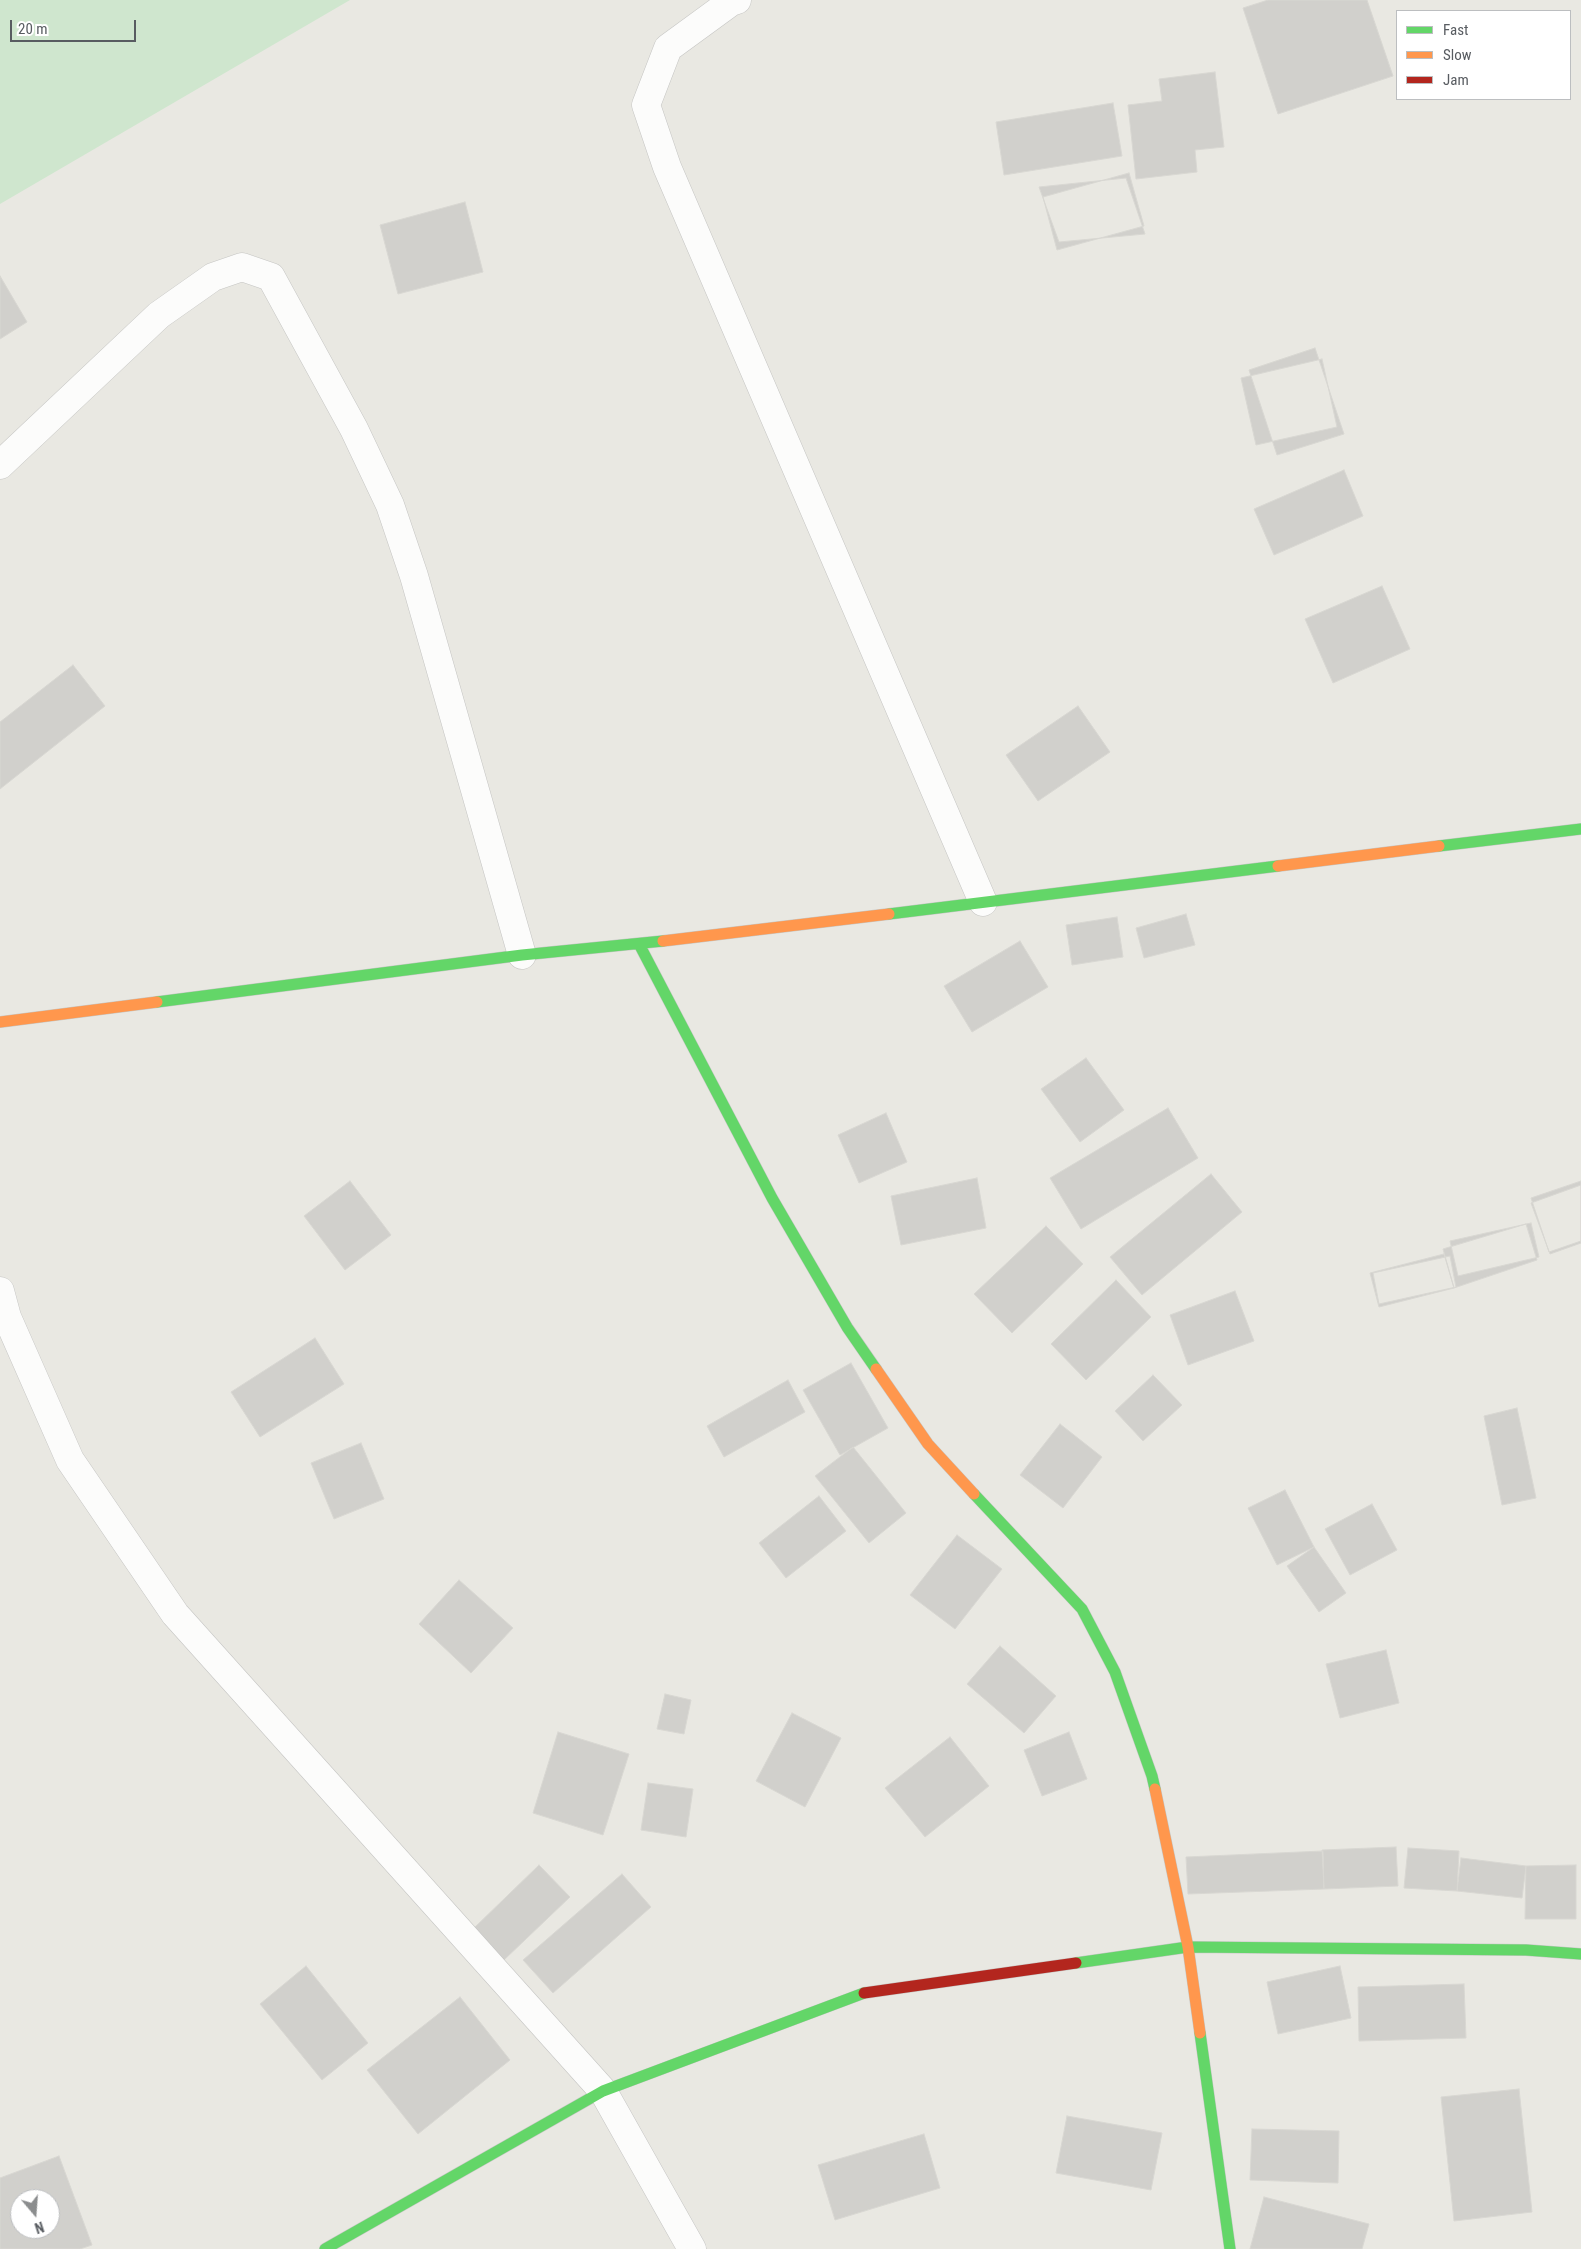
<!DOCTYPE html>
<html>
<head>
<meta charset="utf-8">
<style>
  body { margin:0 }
  #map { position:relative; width:1581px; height:2249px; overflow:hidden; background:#e9e8e2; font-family:"Roboto Condensed",sans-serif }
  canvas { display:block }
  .legend { position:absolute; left:1396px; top:10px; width:175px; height:90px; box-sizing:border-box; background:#fff; border:1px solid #bcbec0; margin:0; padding:6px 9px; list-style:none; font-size:15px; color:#585c61 }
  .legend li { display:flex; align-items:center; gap:10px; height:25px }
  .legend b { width:25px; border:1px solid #bcbec0 }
  .north { position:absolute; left:10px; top:2189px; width:50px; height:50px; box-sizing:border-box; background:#fff; border:1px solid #bcbec0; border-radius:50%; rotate:162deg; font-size:14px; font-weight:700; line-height:20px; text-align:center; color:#585c61 }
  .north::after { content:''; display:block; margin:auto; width:18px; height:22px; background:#8b8d8e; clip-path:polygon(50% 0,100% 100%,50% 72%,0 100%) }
  .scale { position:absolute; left:10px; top:20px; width:126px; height:22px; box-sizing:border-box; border:2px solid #585c61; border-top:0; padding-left:6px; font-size:15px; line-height:18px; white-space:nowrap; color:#585c61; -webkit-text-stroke:4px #fff; paint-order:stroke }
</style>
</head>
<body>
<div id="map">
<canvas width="1581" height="2249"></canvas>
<ul class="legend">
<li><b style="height:6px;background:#63d668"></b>Fast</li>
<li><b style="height:6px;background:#ff974d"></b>Slow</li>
<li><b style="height:6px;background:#b3261e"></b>Jam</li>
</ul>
<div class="north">N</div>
<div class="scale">20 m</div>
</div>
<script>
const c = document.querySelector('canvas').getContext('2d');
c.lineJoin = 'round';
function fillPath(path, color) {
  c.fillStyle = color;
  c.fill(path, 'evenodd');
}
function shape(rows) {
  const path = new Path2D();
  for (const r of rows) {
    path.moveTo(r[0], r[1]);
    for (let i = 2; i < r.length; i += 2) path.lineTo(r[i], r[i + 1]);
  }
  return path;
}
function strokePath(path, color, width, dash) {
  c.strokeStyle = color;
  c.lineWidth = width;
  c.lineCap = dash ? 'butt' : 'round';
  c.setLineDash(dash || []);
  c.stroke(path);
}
const green = shape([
  [0,0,350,0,0,204]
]);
const building = shape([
  [1268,0,1367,0,1393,76,1278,114,1243,8,1268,0],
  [1215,72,1224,147,1195,150,1197,172,1136,179,1128,105,1162,101,1159,79,1215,72],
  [1113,103,1122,156,1004,175,996,122,1113,103],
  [1129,173,1144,226,1057,250,1043,197,1129,173],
  [1126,178,1145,234,1059,242,1039,187,1126,178],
  [465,202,483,272,398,294,380,225,465,202],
  [0,276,27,322,0,339,0,276],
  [1315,348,1344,434,1277,455,1249,370,1315,348],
  [1322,359,1337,427,1256,445,1241,378,1322,359],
  [1344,470,1363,516,1274,555,1254,509,1344,470],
  [1382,586,1410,649,1333,683,1305,619,1382,586],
  [73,665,105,706,0,789,0,722,73,665],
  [1078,706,1110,752,1038,801,1006,755,1078,706],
  [1186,914,1195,945,1144,958,1136,928,1186,914],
  [1117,917,1123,957,1072,965,1066,925,1117,917],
  [1020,941,1048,987,972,1032,944,986,1020,941],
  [1086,1058,1124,1110,1080,1142,1041,1089,1086,1058],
  [1168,1108,1198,1158,1081,1229,1050,1178,1168,1108],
  [886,1113,907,1162,859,1183,838,1135,886,1113],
  [1211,1174,1242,1212,1142,1295,1110,1257,1211,1174],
  [977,1178,986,1228,901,1245,891,1196,977,1178],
  [350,1181,391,1235,345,1270,304,1216,350,1181],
  [1581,1181,1581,1241,1549,1252,1531,1198,1581,1181],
  [1581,1185,1581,1243,1550,1254,1531,1203,1581,1185],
  [1531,1223,1539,1257,1458,1276,1450,1241,1531,1223],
  [1526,1224,1537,1260,1454,1288,1443,1249,1526,1224],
  [1046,1226,1083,1264,1012,1333,974,1294,1046,1226],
  [1444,1254,1454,1288,1379,1307,1370,1273,1444,1254],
  [1450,1256,1456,1287,1379,1304,1373,1273,1450,1256],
  [1116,1280,1151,1317,1086,1380,1051,1344,1116,1280],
  [1235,1291,1254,1341,1188,1365,1170,1315,1235,1291],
  [315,1338,344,1384,260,1437,231,1392,315,1338],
  [851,1363,888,1428,840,1455,803,1390,851,1363],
  [1153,1375,1182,1405,1143,1441,1115,1411,1153,1375],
  [788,1380,805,1412,724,1457,707,1426,788,1380],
  [1517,1408,1536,1498,1502,1505,1484,1416,1517,1408],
  [1060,1424,1102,1457,1063,1508,1020,1475,1060,1424],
  [361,1443,384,1499,334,1519,311,1463,361,1443],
  [853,1447,906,1513,869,1543,815,1476,853,1447],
  [1285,1490,1314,1547,1277,1565,1248,1508,1285,1490],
  [819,1496,846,1531,786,1578,759,1543,819,1496],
  [1372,1504,1397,1550,1350,1575,1325,1529,1372,1504],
  [957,1535,1002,1569,955,1629,910,1595,957,1535],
  [1314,1547,1346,1593,1319,1612,1287,1566,1314,1547],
  [459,1580,513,1628,471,1673,419,1624,459,1580],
  [1000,1646,1056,1696,1024,1733,967,1684,1000,1646],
  [1386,1650,1399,1703,1340,1718,1326,1664,1386,1650],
  [665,1694,691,1700,684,1734,657,1729,665,1694],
  [792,1713,841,1738,805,1807,756,1781,792,1713],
  [558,1732,629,1754,603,1835,533,1813,558,1732],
  [1069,1732,1087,1779,1042,1796,1024,1750,1069,1732],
  [950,1737,989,1786,925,1837,885,1788,950,1737],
  [648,1783,693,1789,686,1837,641,1830,648,1783],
  [1396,1847,1398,1886,1324,1889,1322,1850,1396,1847],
  [1408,1848,1459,1851,1457,1891,1404,1888,1408,1848],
  [1323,1851,1324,1889,1188,1894,1186,1857,1323,1851],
  [1461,1858,1526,1866,1522,1898,1457,1891,1461,1858],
  [539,1865,570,1897,504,1960,473,1929,539,1865],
  [1576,1865,1576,1919,1525,1919,1526,1866,1576,1865],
  [622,1874,651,1907,553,1993,523,1960,622,1874],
  [306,1966,368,2043,322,2080,260,2004,306,1966],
  [1340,1966,1351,2018,1278,2034,1267,1982,1340,1966],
  [1464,1984,1466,2038,1359,2041,1358,1987,1464,1984],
  [460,1997,510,2060,418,2134,367,2070,460,1997],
  [1519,2089,1532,2212,1454,2221,1441,2097,1519,2089],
  [1067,2116,1162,2133,1151,2190,1056,2173,1067,2116],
  [1252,2129,1339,2131,1338,2183,1250,2180,1252,2129],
  [924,2134,940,2188,835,2220,818,2165,924,2134],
  [59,2156,92,2245,80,2249,0,2249,0,2178,59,2156],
  [20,2199,50,2199,50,2229,20,2229,20,2199],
  [1264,2197,1369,2224,1362,2249,1250,2249,1264,2197]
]);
const street = shape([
  [737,0,731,2,668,48,646,105,667,167,983,902],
  [0,465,159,315,213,277,242,267,271,277,354,429,390,505,414,576,522,955],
  [0,1291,7,1317,70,1460,175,1614,603,2091,692,2249]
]);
const fast = shape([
  [1439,846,1581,829],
  [889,914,1278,866],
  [639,944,772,1198,847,1327,876,1369],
  [157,1002,522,955,663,941],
  [974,1494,1082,1609,1115,1672,1152,1776,1155,1789],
  [1076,1963,1188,1947,1526,1950,1581,1954],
  [1200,2033,1230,2249],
  [325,2249,603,2091,864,1993]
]);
const slow = shape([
  [1278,866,1439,846],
  [663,941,889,914],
  [0,1022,157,1002],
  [876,1369,928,1444,974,1494],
  [1155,1789,1188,1947,1200,2033]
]);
const jam = shape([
  [864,1993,1076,1963]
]);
fillPath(green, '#cfe6ce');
fillPath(building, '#d1d0cc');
strokePath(building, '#d8d7d2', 1);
strokePath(street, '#c5c5c3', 29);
strokePath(fast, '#c5c6c4', 12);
strokePath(slow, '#c5c6c4', 12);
strokePath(jam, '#c5c6c4', 12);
strokePath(street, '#fcfcfb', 28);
strokePath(fast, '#63d668', 11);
strokePath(slow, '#ff974d', 11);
strokePath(jam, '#b3261e', 11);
</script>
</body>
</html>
